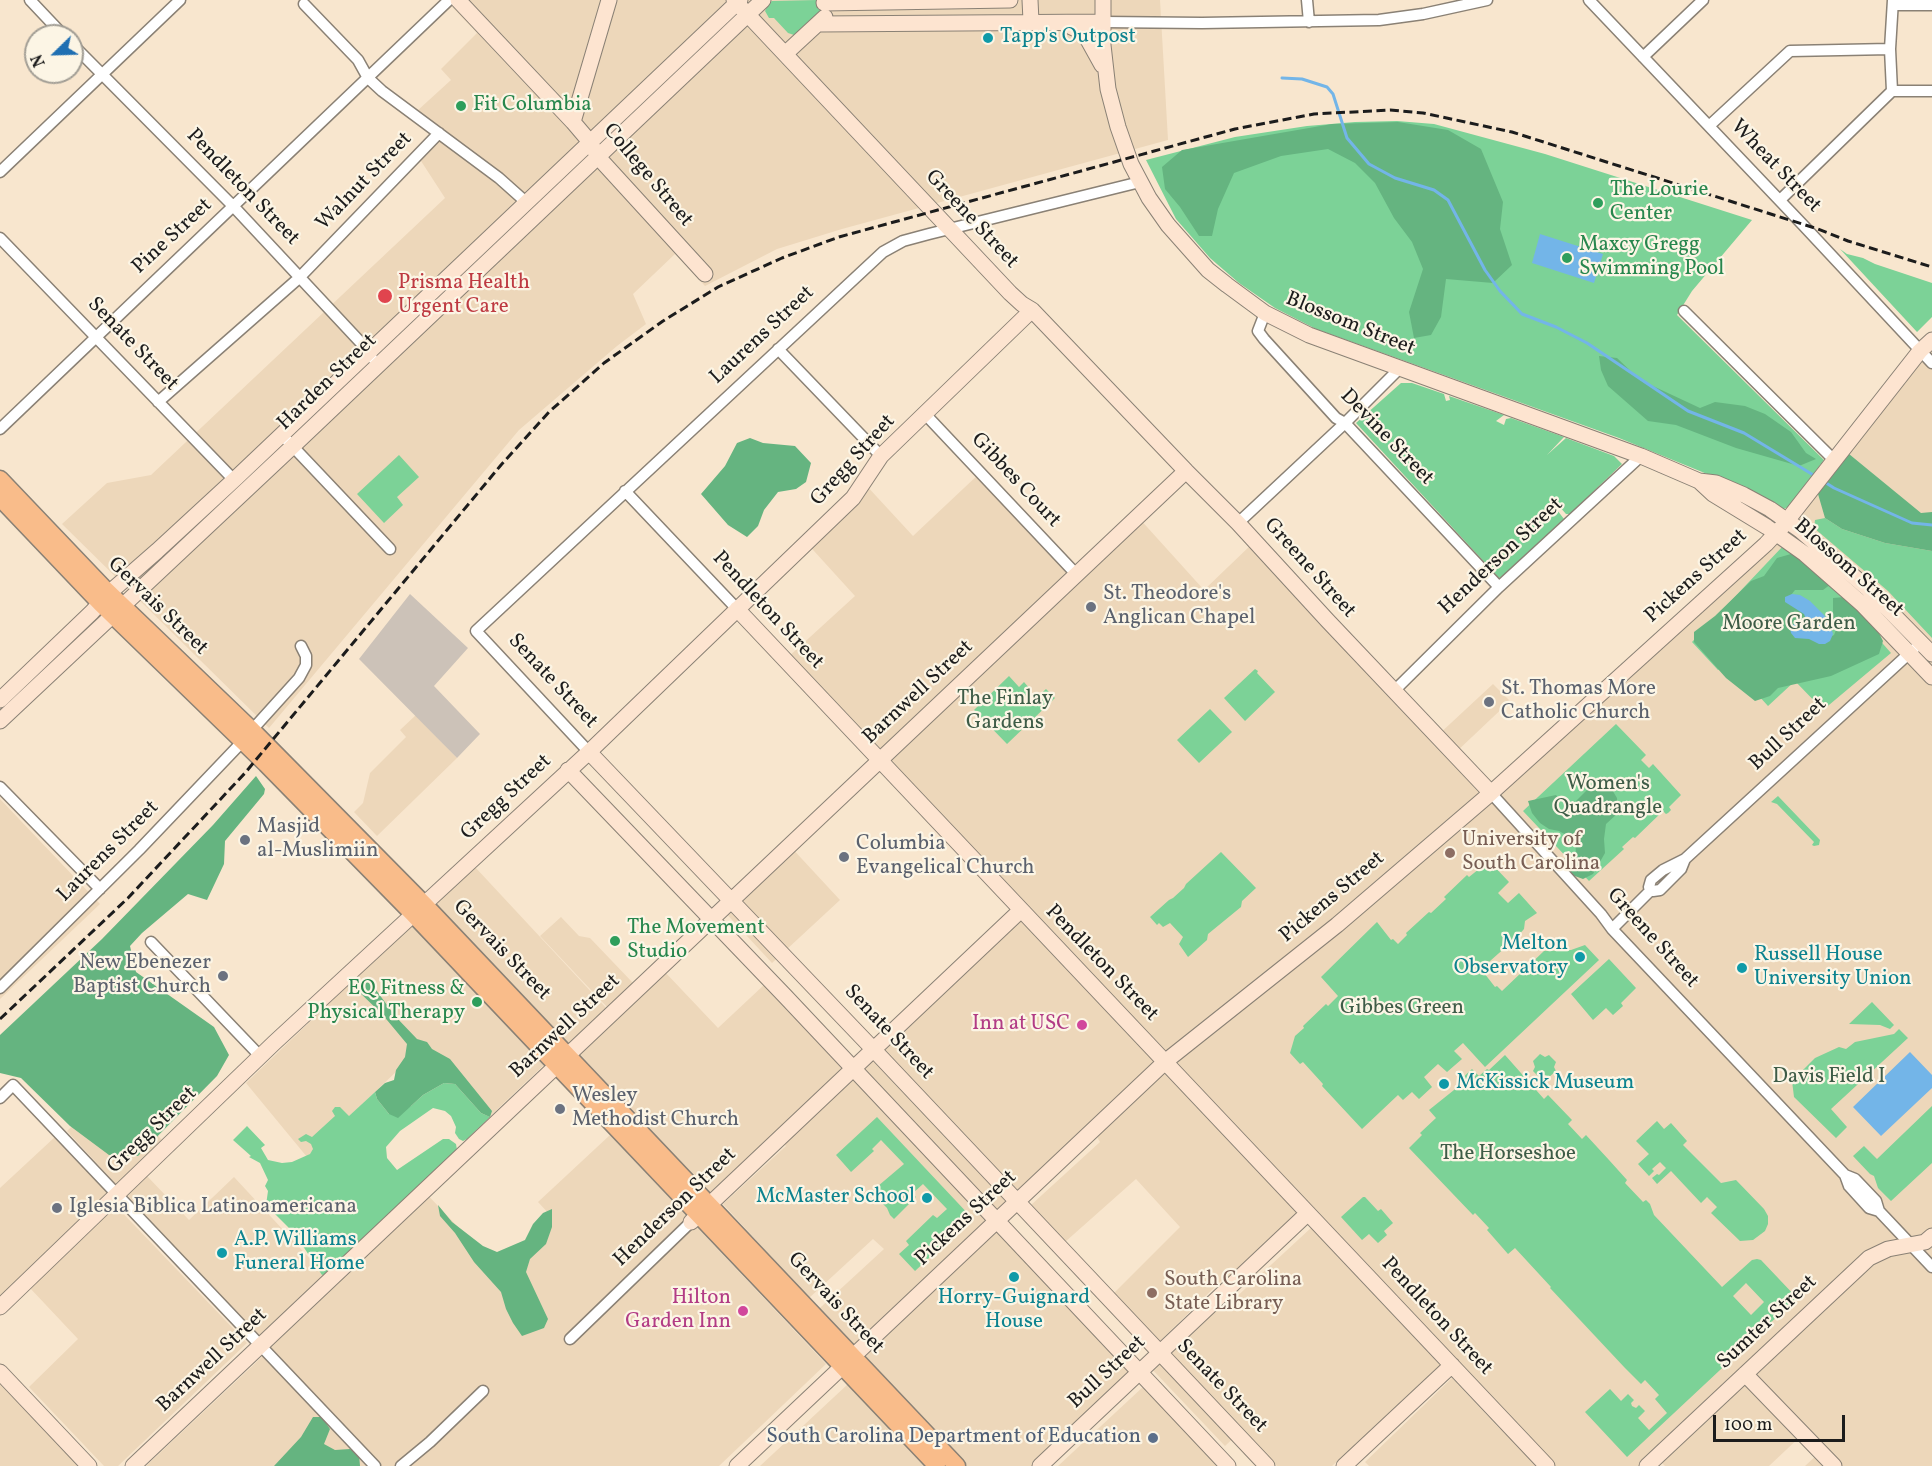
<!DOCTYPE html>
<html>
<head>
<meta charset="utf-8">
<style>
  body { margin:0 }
  #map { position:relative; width:1932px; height:1466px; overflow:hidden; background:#f8e6ce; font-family:Vollkorn,serif }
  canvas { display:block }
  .north { position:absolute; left:24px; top:24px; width:60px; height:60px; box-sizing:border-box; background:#fcf5e5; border:2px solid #a29e95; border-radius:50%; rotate:247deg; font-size:16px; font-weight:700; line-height:24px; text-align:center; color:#1c1c1c }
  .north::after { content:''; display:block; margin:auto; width:21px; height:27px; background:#1f6fb2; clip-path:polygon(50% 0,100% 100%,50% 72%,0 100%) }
  .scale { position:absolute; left:1713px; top:1415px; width:132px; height:27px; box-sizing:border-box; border:3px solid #1c1c1c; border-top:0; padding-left:8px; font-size:18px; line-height:21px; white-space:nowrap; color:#1c1c1c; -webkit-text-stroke:4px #fcf5e5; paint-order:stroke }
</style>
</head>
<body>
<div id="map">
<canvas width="1932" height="1466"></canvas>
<div class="north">N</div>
<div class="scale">100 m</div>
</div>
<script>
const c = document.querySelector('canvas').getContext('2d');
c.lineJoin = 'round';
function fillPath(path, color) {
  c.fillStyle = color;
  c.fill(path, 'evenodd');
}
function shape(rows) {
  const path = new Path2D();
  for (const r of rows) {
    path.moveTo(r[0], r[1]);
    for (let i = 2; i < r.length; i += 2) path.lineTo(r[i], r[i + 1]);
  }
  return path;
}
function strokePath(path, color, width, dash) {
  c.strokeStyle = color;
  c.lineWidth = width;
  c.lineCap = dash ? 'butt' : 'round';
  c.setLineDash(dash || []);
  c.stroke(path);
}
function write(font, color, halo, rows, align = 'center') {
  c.font = font + ' Vollkorn,serif';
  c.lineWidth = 4.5;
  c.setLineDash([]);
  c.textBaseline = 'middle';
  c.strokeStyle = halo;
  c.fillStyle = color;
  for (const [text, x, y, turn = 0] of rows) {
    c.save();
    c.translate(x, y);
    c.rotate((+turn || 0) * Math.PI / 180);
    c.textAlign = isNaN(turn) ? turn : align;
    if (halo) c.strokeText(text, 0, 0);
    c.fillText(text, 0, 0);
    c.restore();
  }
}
const built = shape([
  [459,0,1160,0,1168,140,842,229,777,249,705,286,675,254,633,294,646,324,617,346,519,430,269,728,62,524,107,483,151,475,445,198,421,161,445,133,417,111,451,80,441,69,477,33,452,7],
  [1932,342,1932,1466,1805,1466,1820,1452,1803,1434,1769,1466,1665,1466,1655,1456,1644,1466,1369,1466,1365,1462,1452,1378,1500,1429,1509,1420,1307,1209,1230,1280,1226,1276,1158,1343,1113,1294,1180,1227,1136,1179,1065,1242,1031,1205,1100,1142,1097,1137,1003,1226,1141,1374,1042,1466,948,1466,809,1318,884,1249,873,1239,809,1298,723,1204,786,1146,781,1140,1023,912,786,659,855,596,804,540,865,484,913,536,981,472,1076,575,1138,517,1204,590,1253,543,1437,736,1493,684,1510,701,1454,754,1491,794,1771,543],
  [416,715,457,758,377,836,354,812,363,803,370,773,406,737,400,730],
  [0,799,100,904,0,999],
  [789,845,840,900,772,963,721,908],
  [475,867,609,1011,558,1060,434,906],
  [561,917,579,936,590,938,633,983,607,1007,540,936],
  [412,924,545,1064,488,1118,421,1048,307,1157,246,1083],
  [664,971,718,1028,765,984,845,1069,711,1195,578,1052],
  [113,1088,162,1140,116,1184,67,1131],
  [610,1135,826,1364,719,1466,371,1466,256,1345,420,1187,497,1268,551,1216,538,1202],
  [56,1136,110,1195,0,1298,0,1188],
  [147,1176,189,1220,234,1177,325,1275,259,1337,127,1195],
  [115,1205,247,1343,118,1466,104,1466,29,1387,78,1339,29,1287],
  [1312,1227,1442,1367,1332,1466,1277,1466,1242,1430,1225,1446,1148,1365,1223,1293,1232,1301],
  [263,1356,366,1466,146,1466],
  [0,1382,78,1466,0,1466],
  [848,1384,925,1466,760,1466],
  [1144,1386,1217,1466,1058,1466]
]);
const industrial = shape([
  [410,594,468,648,434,686,480,734,457,758,359,659]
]);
const green = shape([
  [817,0,821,9,820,13,794,35,788,33,774,18,769,18,765,11,769,3,772,1],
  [1397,121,1434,124,1545,154,1752,220,1692,291,1677,315,1824,460,1788,507,1784,509,1780,508,1712,476,1619,438,1316,329,1275,308,1239,283,1210,258,1176,219,1146,160,1235,137,1307,126,1355,122],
  [1840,249,1847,254,1863,258,1875,264,1932,283,1932,317,1917,332],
  [1401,383,1412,383,1444,394,1446,401,1450,400,1449,396,1504,415,1496,421,1504,425,1506,419,1511,418,1564,437,1547,455,1566,438,1614,456,1622,464,1570,514,1566,514,1559,506,1554,506,1564,519,1503,576,1499,578,1356,423],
  [399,455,419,477,397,497,403,505,384,523,357,494],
  [1825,518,1842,529,1885,543,1932,551,1932,638,1888,591,1814,528,1815,520],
  [1783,546,1838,593,1891,653,1823,710,1795,681,1768,706,1728,662,1718,670,1692,642],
  [1255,669,1258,671,1257,673,1275,692,1245,721,1224,698],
  [1009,676,1019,687,1024,682,1030,689,1023,699,1029,705,1046,689,1055,698,1007,744,974,710],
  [1210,709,1232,732,1199,763,1177,740],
  [1616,724,1646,755,1641,760,1649,768,1653,764,1681,795,1669,807,1671,810,1668,813,1666,814,1663,811,1635,838,1633,837,1622,847,1624,849,1589,881,1523,811],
  [1778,796,1820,840,1819,845,1814,846,1812,845,1814,842,1777,804,1771,802],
  [1221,852,1256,888,1242,901,1241,907,1208,934,1207,940,1188,957,1179,944,1183,937,1170,923,1163,927,1159,923,1157,925,1150,917,1169,900,1173,898,1184,888,1186,884],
  [1490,862,1509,882,1498,893,1508,903,1519,893,1537,913,1525,921,1524,929,1516,938,1481,969,1495,987,1497,986,1502,991,1544,951,1571,950,1585,945,1599,960,1485,1067,1463,1043,1454,1051,1462,1059,1447,1072,1438,1064,1424,1077,1432,1087,1419,1099,1412,1092,1403,1100,1398,1095,1362,1129,1322,1086,1323,1084,1303,1062,1300,1064,1290,1053,1295,1036,1304,1028,1303,1026,1326,1004,1328,1006,1338,996,1321,977,1377,922,1391,940,1393,939,1398,944,1407,935,1406,933,1429,912,1431,913,1446,899,1444,897,1467,875,1469,877,1479,869],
  [1609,959,1636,988,1621,1003,1623,1006,1613,1015,1606,1008,1593,1020,1571,994],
  [1872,1002,1894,1025,1890,1029,1880,1025,1849,1024],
  [1899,1029,1908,1038,1831,1109,1847,1127,1836,1138,1794,1097,1792,1081,1815,1058,1839,1047,1846,1049,1855,1042,1894,1034],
  [1540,1054,1545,1057,1549,1055,1556,1062,1554,1067,1556,1071,1549,1077,1545,1075,1539,1077,1533,1071,1535,1067,1533,1061],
  [1505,1055,1544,1099,1548,1095,1572,1120,1568,1124,1582,1139,1586,1135,1609,1160,1627,1180,1625,1183,1643,1202,1646,1200,1650,1204,1654,1215,1722,1287,1752,1260,1757,1259,1761,1260,1797,1298,1627,1457,1585,1412,1610,1389,1621,1401,1628,1394,1634,1400,1631,1403,1632,1406,1636,1408,1639,1405,1645,1411,1638,1418,1649,1430,1667,1413,1655,1399,1659,1395,1645,1380,1641,1384,1625,1368,1550,1288,1551,1287,1515,1248,1508,1254,1487,1230,1489,1228,1475,1213,1473,1215,1409,1148,1422,1135,1420,1133,1436,1118,1429,1110,1459,1086,1457,1083,1472,1069,1479,1076,1487,1069,1489,1070],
  [1746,1283,1764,1302,1751,1315,1733,1296],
  [444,1083,455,1084,481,1113,490,1117,467,1139,463,1141,459,1139,455,1133,456,1127,451,1116,445,1111,433,1108,400,1131,386,1147,387,1158,397,1170,443,1139,449,1139,456,1144,457,1150,326,1274,322,1275,295,1234,266,1205,268,1191,265,1186,268,1180,260,1163,249,1157,251,1156,233,1140,247,1126,265,1145,261,1148,268,1160,282,1163,292,1162,310,1154,313,1149,311,1144,306,1141,301,1142,298,1139,306,1134,312,1137,335,1116,332,1111,335,1107,340,1107,349,1116,375,1092,377,1099,389,1114,411,1106,423,1095],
  [1932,1106,1932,1163,1891,1201,1878,1188,1874,1176,1870,1174,1853,1156,1864,1146,1877,1159],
  [877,1117,972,1218,915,1271,899,1254,909,1245,906,1241,933,1215,937,1218,947,1209,923,1184,913,1193,916,1197,894,1219,890,1215,887,1208,871,1192,904,1164,881,1140,872,1149,874,1151,851,1172,836,1155],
  [1657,1121,1664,1129,1671,1123,1687,1141,1683,1145,1721,1183,1736,1180,1764,1209,1768,1216,1768,1224,1765,1231,1753,1240,1740,1241,1711,1213,1717,1207,1707,1197,1701,1203,1671,1171,1657,1184,1652,1178,1657,1174,1659,1175,1666,1168,1660,1162,1652,1169,1654,1171,1649,1176,1638,1164,1649,1154,1636,1141],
  [1363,1197,1365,1197,1378,1211,1381,1209,1393,1223,1384,1231,1387,1235,1378,1243,1369,1234,1362,1240,1341,1217]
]);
const forest = shape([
  [1398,122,1448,130,1481,149,1503,202,1500,229,1512,265,1493,283,1446,279,1441,317,1431,335,1414,338,1409,312,1423,269,1412,242,1394,218,1375,183,1355,163,1328,149,1281,156,1234,173,1218,209,1212,236,1199,236,1180,207,1165,189,1162,167,1182,150,1332,124],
  [1599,356,1617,358,1640,380,1700,408,1715,402,1745,406,1765,414,1791,432,1806,453,1816,459,1799,466,1736,448,1676,425,1648,421,1608,386,1601,370],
  [750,438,763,443,795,446,811,463,806,482,796,489,778,492,764,510,758,526,747,537,728,525,701,494,725,466,737,443],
  [1849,454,1921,513,1932,512,1932,551,1885,543,1842,529,1825,518,1818,494],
  [1791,554,1804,559,1831,584,1823,590,1795,590,1791,595,1806,615,1801,628,1828,638,1834,635,1836,630,1833,618,1833,598,1845,597,1878,631,1883,641,1879,654,1831,676,1778,688,1770,696,1755,701,1726,678,1694,642,1694,632,1715,616,1751,581,1764,576,1777,558],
  [256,776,265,789,264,794,225,841,224,864,207,900,188,894,142,933,130,946,136,972,214,1027,229,1055,217,1076,138,1156,109,1155,70,1126,21,1078,0,1073,0,1035,102,939,213,825],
  [1597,783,1611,788,1617,798,1618,813,1606,824,1604,839,1605,853,1593,874,1583,879,1572,875,1562,862,1567,855,1576,853,1575,840,1559,831,1549,829,1540,823,1532,813,1528,801,1556,795,1560,800,1558,810,1565,812,1591,786],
  [365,982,371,983,395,1016,417,1039,427,1042,432,1049,450,1059,492,1111,490,1117,481,1113,455,1084,444,1083,423,1095,398,1118,389,1114,377,1099,375,1092,385,1083,394,1080,396,1070,405,1057,407,1044,382,1014,357,990],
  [438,1205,452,1222,483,1246,497,1252,525,1240,533,1224,543,1213,552,1209,552,1227,546,1244,530,1259,526,1272,548,1319,544,1328,522,1336,513,1323,506,1309,501,1292,474,1262,455,1233,440,1216],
  [313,1417,322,1417,330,1429,324,1444,335,1450,350,1449,359,1454,360,1466,274,1466,301,1437]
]);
const water = shape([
  [1540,234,1603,254,1594,283,1532,263],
  [1792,594,1800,595,1810,601,1824,615,1830,624,1833,634,1830,641,1825,644,1819,644,1809,639,1795,638,1791,633,1790,628,1792,625,1805,621,1806,619,1804,614,1785,602,1785,597],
  [1910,1052,1932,1075,1932,1088,1881,1136,1853,1107]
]);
const stream = shape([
  [1282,78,1302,79,1327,87,1333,94,1347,138,1369,164,1395,178,1434,190,1448,200,1485,270,1500,291,1522,314,1556,327,1587,343,1688,411,1744,433,1815,476],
  [1823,481,1834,488,1912,523,1932,525]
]);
const street = shape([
  [30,0,64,36],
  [1307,0,1309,22],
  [1589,0,1803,225,1932,363],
  [304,4,358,60,368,78,382,91,499,178,527,203],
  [1893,5,1932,5],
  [1103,22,1202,23,1379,20,1423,14,1487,0],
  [72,44,234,207,362,344,372,358],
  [1643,57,1703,0],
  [1892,91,1890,49,1893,0],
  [1892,91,1932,91],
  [1709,126,1790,51,1890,49],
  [0,172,180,0],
  [1780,200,1892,91],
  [0,238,234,480],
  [1684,311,1834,460],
  [1265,313,1258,331,1264,339,1336,418,1345,423,1499,587],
  [778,349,881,456],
  [158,402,299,278,439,133],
  [926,415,1076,574],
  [0,429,449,0],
  [282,435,390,549],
  [625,491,737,609],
  [1238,523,1345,423,1400,368],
  [1394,691,1499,587,1641,456],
  [252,730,299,678,306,665,306,656,301,646],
  [589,752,476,631,883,252,903,241,929,234,1140,182],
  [0,787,100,889],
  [1491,793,1601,914,1612,929,1845,1175,1855,1179,1876,1201,1879,1211,1932,1267],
  [1685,859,1681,869,1660,890,1653,891,1651,890,1649,887,1651,880,1663,870,1685,859,1914,649],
  [1612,929,1651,890],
  [151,942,261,1057],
  [0,988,139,850,243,741],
  [0,1098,13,1085,375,1466],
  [1845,1175,1849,1186,1869,1208,1879,1211],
  [570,1339,691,1222],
  [401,1466,430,1442,483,1391]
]);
const secondary = shape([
  [458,0,573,122,590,142,598,157,705,274],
  [734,0,1010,293,1022,304,1032,310,1186,471,1238,523,1327,620,1491,793],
  [1030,0,1031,21],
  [1103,0,1103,45,1108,89,1118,127,1131,164,1149,198,1168,225,1208,270,1227,285,1265,313,1309,335,1641,456,1699,481,1713,494,1767,527,1805,554,1862,604,1932,677],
  [824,3,1010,0],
  [1063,23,1080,31,1087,38,1102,65],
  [819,24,1103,22],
  [785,54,825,17],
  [573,122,609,0],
  [1699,481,1716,483,1744,495,1770,509,1800,530,1867,588,1932,654],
  [737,609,1547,1466],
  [0,700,92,612,109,593,157,551,234,480,740,0],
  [0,721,293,446,763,0],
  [589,752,874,1050,1267,1466],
  [568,770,785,996,1228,1466],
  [691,1222,1021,910],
  [0,1307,274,1043,589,752,853,498,881,456,1032,310],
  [0,1372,89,1466],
  [1745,1374,1834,1466],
  [133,1466,1186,471],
  [737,1466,1166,1061,1337,925,1491,793,1766,544,1782,527,1920,351,1932,340],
  [1040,1466,1308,1213],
  [1344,1466,1452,1365],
  [1647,1466,1869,1258,1888,1249,1925,1242,1932,1236]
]);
const primary = shape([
  [0,479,103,587,252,730,424,904,957,1466],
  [0,498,100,603,266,764,413,914,937,1466]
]);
const rail = shape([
  [0,1019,128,898,245,773,501,465,549,412,604,363,663,321,718,287,782,258,839,237,1235,129,1314,114,1390,110,1423,113,1512,132,1818,229,1848,241,1932,267]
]);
const markers = [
  [988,38,6,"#0f9aa8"],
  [461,106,6,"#2e9e5b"],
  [1598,203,6,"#2e9e5b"],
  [1567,258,6,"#2e9e5b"],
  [385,296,8,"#e0444e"],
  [1091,607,6,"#6b7280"],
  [1489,702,6,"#6b7280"],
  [245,840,6,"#6b7280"],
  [1450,853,6,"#8d6e63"],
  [844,857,6,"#6b7280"],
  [615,941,6,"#2e9e5b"],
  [1580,957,6,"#0f9aa8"],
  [1742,968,6,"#0f9aa8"],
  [223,976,6,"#6b7280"],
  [477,1002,6,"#2e9e5b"],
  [1082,1025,6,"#d1479c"],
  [1444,1084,6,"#0f9aa8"],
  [560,1109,6,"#6b7280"],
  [927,1198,6,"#0f9aa8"],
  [57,1208,6,"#6b7280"],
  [222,1253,6,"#0f9aa8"],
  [1014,1277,6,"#0f9aa8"],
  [1152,1293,6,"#8d6e63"],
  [743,1311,6,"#d1479c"],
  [1153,1438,6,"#5c6f8a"]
];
const cultureNames = [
  ["Tapp's Outpost",1000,38],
  ["Melton",1568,945,"right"],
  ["Observatory",1568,969,"right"],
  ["Russell House",1754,956],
  ["University Union",1754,980],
  ["McKissick Museum",1456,1084],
  ["McMaster School",915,1198,"right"],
  ["A.P. Williams",234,1241],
  ["Funeral Home",234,1265],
  ["Horry-Guignard",1014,1299,"center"],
  ["House",1014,1323,"center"]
];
const leisureNames = [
  ["Fit Columbia",473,106],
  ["The Lourie",1610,191],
  ["Center",1610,215],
  ["Maxcy Gregg",1579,246],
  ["Swimming Pool",1579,270],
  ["The Movement",627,929],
  ["Studio",627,953],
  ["EQ Fitness &",465,990,"right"],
  ["Physical Therapy",465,1014,"right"]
];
const streetNames = [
  ["Wheat Street",1775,167,46],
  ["College Street",647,176,50],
  ["Walnut Street",365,182,-46],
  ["Pendleton Street",242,188,46],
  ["Greene Street",971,220,47],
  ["Pine Street",173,237,-43],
  ["Blossom Street",1350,325,22],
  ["Laurens Street",763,336,-43],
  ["Senate Street",132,345,46],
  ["Harden Street",328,383,-44],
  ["Devine Street",1386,438,46],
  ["Gregg Street",854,461,-48],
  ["Gibbes Court",1015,481,47],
  ["Henderson Street",1502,557,-43],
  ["Greene Street",1309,569,48],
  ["Blossom Street",1848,569,41],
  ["Pickens Street",1697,577,-42],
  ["Gervais Street",157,607,44],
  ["Pendleton Street",767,611,47],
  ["Senate Street",552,682,47],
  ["Barnwell Street",919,693,-43],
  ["Bull Street",1789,735,-43],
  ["Gregg Street",507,798,-43],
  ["Laurens Street",109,852,-45],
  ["Pickens Street",1333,898,-40],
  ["Greene Street",1652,939,48],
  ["Gervais Street",501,951,46],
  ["Pendleton Street",1101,964,46],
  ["Barnwell Street",566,1027,-43],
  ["Senate Street",888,1033,47],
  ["Gregg Street",153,1131,-44],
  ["Henderson Street",676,1208,-44],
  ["Pickens Street",967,1219,-43],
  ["Gervais Street",835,1304,47],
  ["Pendleton Street",1436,1317,47],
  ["Sumter Street",1768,1323,-43],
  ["Barnwell Street",213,1361,-43],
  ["Bull Street",1108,1373,-43],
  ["Senate Street",1221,1387,46]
];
const healthNames = [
  ["Prisma Health",398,284],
  ["Urgent Care",398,308]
];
const worshipNames = [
  ["St. Theodore's",1103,595],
  ["Anglican Chapel",1103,619],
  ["St. Thomas More",1501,690],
  ["Catholic Church",1501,714],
  ["Masjid",257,828],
  ["al-Muslimiin",257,852],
  ["Columbia",856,845],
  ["Evangelical Church",856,869],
  ["New Ebenezer",211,964,"right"],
  ["Baptist Church",211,988,"right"],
  ["Wesley",572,1097],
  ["Methodist Church",572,1121],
  ["Iglesia Biblica Latinoamericana",69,1208]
];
const parkNames = [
  ["Moore Garden",1789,625],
  ["The Finlay",1005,700],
  ["Gardens",1005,724],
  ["Women's",1608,785],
  ["Quadrangle",1608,809],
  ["Gibbes Green",1402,1009],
  ["Davis Field I",1829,1078],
  ["The Horseshoe",1508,1155]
];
const educationNames = [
  ["University of",1462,841],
  ["South Carolina",1462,865],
  ["South Carolina",1164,1281],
  ["State Library",1164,1305]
];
const hotelNames = [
  ["Inn at USC",1070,1025],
  ["Hilton",731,1299],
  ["Garden Inn",731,1323]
];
const serviceNames = [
  ["South Carolina Department of Education",1141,1438]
];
fillPath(built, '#edd7ba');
fillPath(industrial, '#ccc2b8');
fillPath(green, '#7cd297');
fillPath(forest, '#65b480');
fillPath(water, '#73b5e8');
strokePath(stream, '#73b5e8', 3);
strokePath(street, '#8a8175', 13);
strokePath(secondary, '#8a8175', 17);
strokePath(primary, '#8a8175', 19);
strokePath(street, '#fff', 10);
strokePath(secondary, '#fde4d0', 15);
strokePath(primary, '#f9bc8a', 16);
strokePath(rail, '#1c1c1c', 3, [9, 4.5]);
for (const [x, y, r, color] of markers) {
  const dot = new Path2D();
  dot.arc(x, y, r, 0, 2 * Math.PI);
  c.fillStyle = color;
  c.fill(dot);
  strokePath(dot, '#fcf5e5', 2);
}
write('21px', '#0d838f', '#fcf5e5', cultureNames, 'left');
write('21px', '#27864d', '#fcf5e5', leisureNames, 'left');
write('21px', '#1c1c1c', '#fcf5e5', streetNames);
write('21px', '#be3a42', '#fcf5e5', healthNames, 'left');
write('21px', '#5b616d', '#fcf5e5', worshipNames, 'left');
write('21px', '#3e5c47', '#fcf5e5', parkNames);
write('21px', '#785e54', '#fcf5e5', educationNames, 'left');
write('21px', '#b23c85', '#fcf5e5', hotelNames, 'right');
write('21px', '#4e5e75', '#fcf5e5', serviceNames, 'right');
</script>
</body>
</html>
